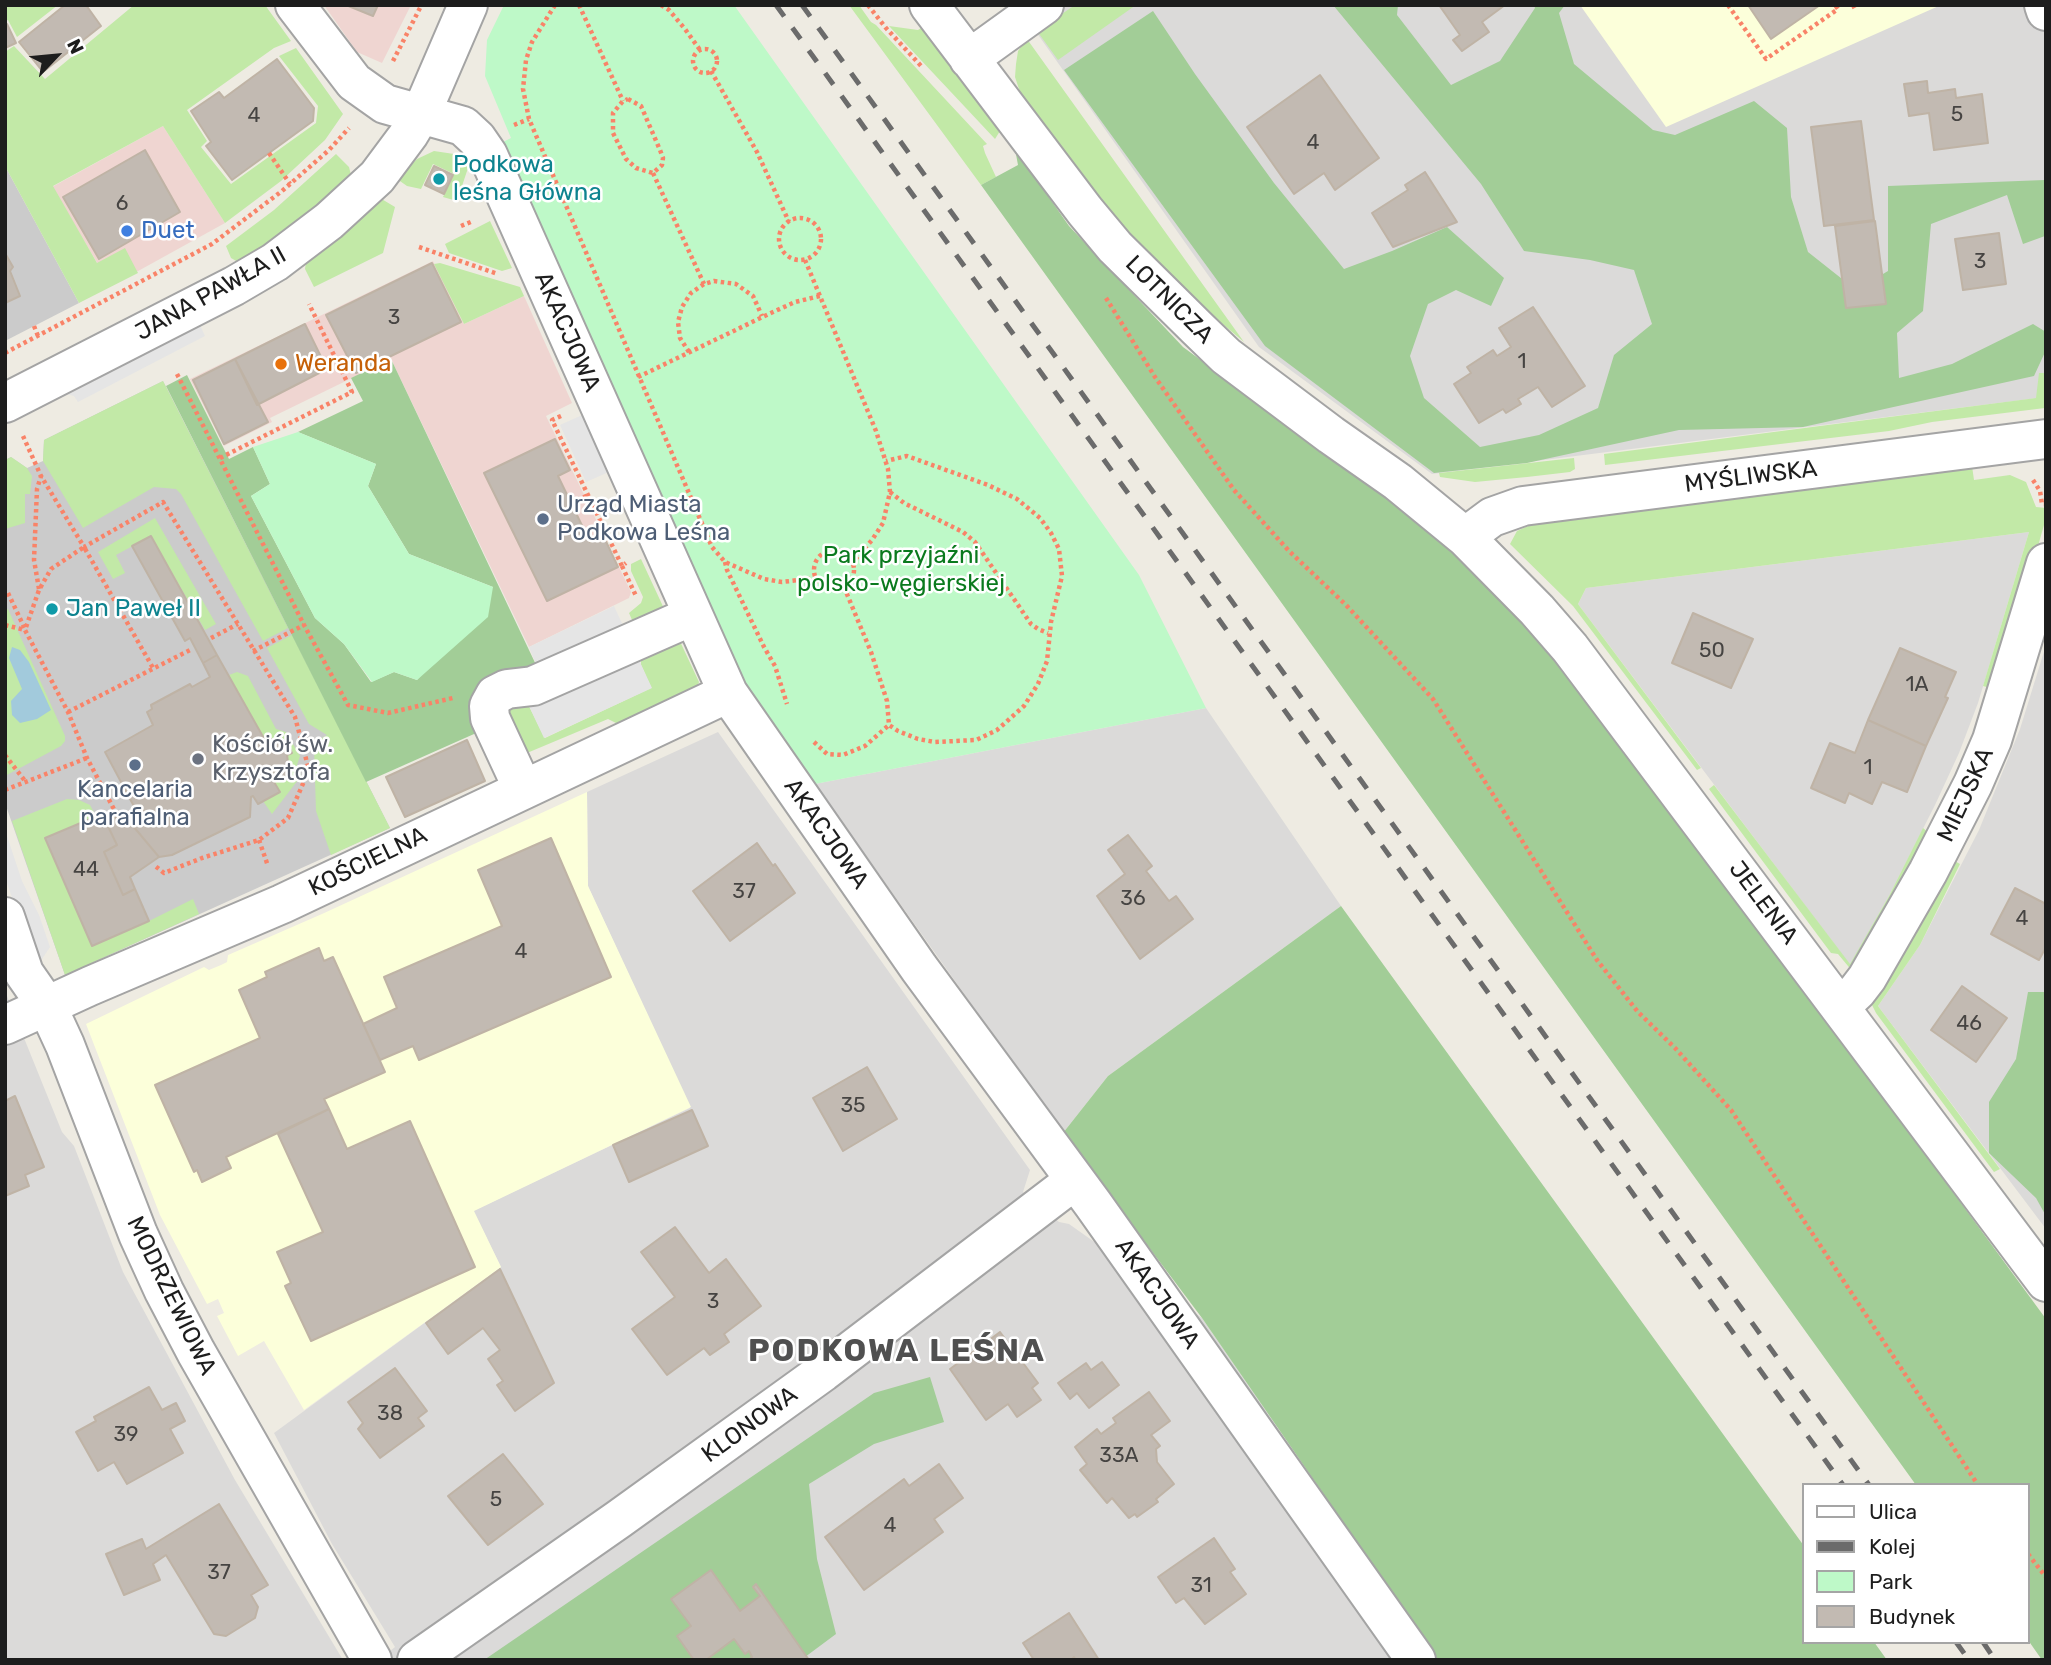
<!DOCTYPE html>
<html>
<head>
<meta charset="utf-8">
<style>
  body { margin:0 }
  #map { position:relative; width:2051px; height:1665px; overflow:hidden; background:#eeebe2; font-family:Rubik,sans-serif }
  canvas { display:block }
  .frame { position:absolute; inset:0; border:7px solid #1d1d1d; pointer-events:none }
  .legend { position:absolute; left:1802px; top:1483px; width:228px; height:161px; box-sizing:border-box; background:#fff; border:2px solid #a5a5a5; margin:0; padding:9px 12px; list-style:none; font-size:21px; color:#1d1d1d }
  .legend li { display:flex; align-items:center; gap:14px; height:35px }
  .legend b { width:35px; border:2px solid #a5a5a5 }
  .north { position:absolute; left:21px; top:21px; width:70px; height:70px; -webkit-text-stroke:5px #fff; paint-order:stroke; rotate:64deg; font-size:19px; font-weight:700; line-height:28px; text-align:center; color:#1d1d1d }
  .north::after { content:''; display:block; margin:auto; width:24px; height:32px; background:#1d1d1d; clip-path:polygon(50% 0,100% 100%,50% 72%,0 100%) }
</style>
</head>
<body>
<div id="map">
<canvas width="2051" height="1665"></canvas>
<div class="frame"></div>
<ul class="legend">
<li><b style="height:9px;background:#fff"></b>Ulica</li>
<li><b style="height:9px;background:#6b6b6b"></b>Kolej</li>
<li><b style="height:19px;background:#bef9c8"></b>Park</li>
<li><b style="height:19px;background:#c2bab2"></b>Budynek</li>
</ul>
<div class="north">N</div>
</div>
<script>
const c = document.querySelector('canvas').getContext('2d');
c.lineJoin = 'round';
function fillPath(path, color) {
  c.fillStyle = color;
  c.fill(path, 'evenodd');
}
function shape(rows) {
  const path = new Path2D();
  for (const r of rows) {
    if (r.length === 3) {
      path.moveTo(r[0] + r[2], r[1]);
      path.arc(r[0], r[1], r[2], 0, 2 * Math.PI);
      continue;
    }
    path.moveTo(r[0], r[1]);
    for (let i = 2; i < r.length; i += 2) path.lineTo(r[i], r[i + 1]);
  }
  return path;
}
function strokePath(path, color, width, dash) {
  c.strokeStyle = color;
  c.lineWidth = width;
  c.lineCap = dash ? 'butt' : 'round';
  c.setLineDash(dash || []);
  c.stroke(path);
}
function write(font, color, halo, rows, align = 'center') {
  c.font = font + ' Rubik,sans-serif';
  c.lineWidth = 5;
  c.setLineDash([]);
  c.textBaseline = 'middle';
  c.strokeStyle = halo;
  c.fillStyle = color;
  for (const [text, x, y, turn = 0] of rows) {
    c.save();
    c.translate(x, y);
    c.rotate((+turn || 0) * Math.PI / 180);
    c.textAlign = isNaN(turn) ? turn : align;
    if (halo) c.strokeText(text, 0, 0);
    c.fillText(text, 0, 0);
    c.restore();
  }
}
const residential = shape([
  [1017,5,2046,5,2046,397,1432,474,1259,347],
  [2029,532,1978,703,1959,753,1935,805,1889,896,1850,965,1578,604,1586,588],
  [2046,645,2046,1229,1878,1006,1920,945,1979,830,2020,729],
  [1206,708,1341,906,1108,1076,1063,1133,815,784],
  [718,732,1030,1170,1023,1192,1059,1222,1069,1224,1202,1318,1438,1660,379,1660,395,1647,332,1544,274,1433,501,1267,473,1211,690,1108,588,886,587,792],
  [5,991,62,1132,74,1146,123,1272,235,1480,343,1660,5,1660]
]);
const commercial = shape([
  [324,5,411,5,382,63,357,52],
  [163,126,225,223,111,286,52,187],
  [433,261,464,324,524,296,572,403,546,416,631,592,629,598,529,647,391,359,270,418,272,422,224,446,190,379]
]);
const education = shape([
  [1580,5,1941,5,1666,127],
  [587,792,588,886,691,1107,474,1211,501,1267,304,1410,264,1341,238,1356,217,1316,224,1313,218,1299,207,1304,160,1215,86,1024,204,967,209,970,221,965,227,962,228,955,322,914]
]);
const religious = shape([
  [5,166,79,303,5,341],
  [163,381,390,828,65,975,5,803,5,460,11,457,27,468,43,461,44,440]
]);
const grass = shape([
  [5,5,58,5,17,37,8,20,5,21],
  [134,5,265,5,291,41,274,48,187,110,207,141,201,147,231,184,316,123,318,106,279,56,296,48,343,114,325,140,281,181,225,223,163,126,53,186,97,263,125,248,138,273,79,303,5,166,5,52,14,46,45,79],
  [849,5,859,5,871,22,876,25,987,144,983,146,985,153,996,177,981,185],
  [1075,5,1136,5,1058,60,1037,31],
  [889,26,918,30,921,28,1000,131,995,139],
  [1027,39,1244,342,1200,305,1144,249,1093,192,1023,101,1015,77,1016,64,1018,51],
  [434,151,454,154,469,165,457,201,443,197,454,174,433,164,421,189,407,186,397,179,417,159],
  [336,154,349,167,351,175,294,225,266,245,238,262,231,258,226,246,274,210],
  [380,198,395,207,383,253,314,287,305,269,306,262],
  [490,221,512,268,502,271,449,253,445,244],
  [440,263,520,287,524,296,464,324,434,264],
  [2039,373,2046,373,2045,408,1932,422,1889,431,1605,465,1604,454,2036,398],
  [163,381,288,628,263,641,181,494,176,489,154,487,83,528,43,461,44,440],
  [11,457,27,468,32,476,30,494,25,494,25,523,5,529,5,460],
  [1574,458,1575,469,1570,472,1527,477,1475,482,1440,477,1439,473],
  [1972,466,1974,480,2010,475,2026,482,2036,507,2046,508,2046,518,1998,686,1990,688,1983,686,2029,532,1586,588,1578,604,1701,768,1697,770,1573,606,1510,544,1517,531,1537,522],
  [155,518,216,624,205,630,151,536,116,555,125,573,113,579,98,552],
  [641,559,667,615,636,629,629,613,641,603,643,597,631,571,631,564],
  [8,609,65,736,65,741,61,746,5,776,5,610],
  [292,635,390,828,331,855,316,811,314,746,317,741,327,735,309,724,267,648],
  [677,635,699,682,697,688,641,713,636,719,620,725,608,719,527,753,501,705,527,702,545,738,651,688,641,665,641,657],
  [237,672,248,676,276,729,286,732,300,756,297,765,301,776,272,814,263,801,280,792,274,782,288,775,286,769,288,762,287,755,292,752,286,742,281,743,271,739,266,742,229,675],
  [1714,785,1850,964,1889,896,1923,828,1930,834,1853,972,1838,954,1831,953,1709,789],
  [67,799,79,800,90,805,96,816,45,838,149,921,193,899,199,914,65,975,12,821],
  [1951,859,1960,864,1920,945,1878,1006,2000,1169,1994,1172,1876,1013,1868,997]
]);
const forest = shape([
  [1333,5,1398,5,1397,15,1451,85,1500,61,1535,8,1534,5,1565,5,1559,13,1574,64,1653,130,1675,135,1754,101,1787,128,1791,197,1808,252,1856,290,1888,271,1888,186,2045,180,2045,236,2023,244,2007,195,1931,224,1923,311,1897,333,1899,378,1952,364,2033,324,2046,332,2046,350,2034,376,1803,427,1679,430,1527,463,1434,473,1265,346,1064,70,1153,11,1195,74,1274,183,1344,269,1392,251,1447,227,1504,278,1491,306,1456,290,1428,304,1410,356,1424,398,1480,447,1539,435,1598,408,1614,355,1652,324,1634,270,1590,260,1524,251,1481,184],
  [1015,149,1069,226,1183,347,1429,528,1502,596,1561,663,1664,798,2046,1319,2046,1660,2042,1660,2028,1640,2028,1485,1916,1485,981,185,1018,165],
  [391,359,538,669,483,730,366,782,166,386,187,375,229,459,253,447,270,484,251,496,315,618,344,644,371,682,394,672,417,680,493,587,409,554,368,486,376,464,298,432,363,401,351,378],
  [1341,906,1804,1546,1804,1642,1874,1642,1887,1660,1438,1660,1202,1318,1063,1133,1108,1076],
  [2028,992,2046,992,2046,1216,2036,1198,1989,1153,1989,1102,2016,1059],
  [930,1377,944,1422,874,1444,809,1484,817,1559,836,1634,801,1660,484,1660,874,1393]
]);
const park = shape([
  [504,5,734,5,1139,575,1206,708,815,784,794,772,747,695,501,143,511,138,485,76,487,40],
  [298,432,376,464,368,486,409,554,493,587,488,617,417,680,394,672,372,682,344,644,315,618,251,496,270,484,253,447]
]);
const parking = shape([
  [199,323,205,336,78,402,74,396,63,393],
  [587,413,613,470,586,482,560,425],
  [614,606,652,688,544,738,527,702,538,669,529,647],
  [5,830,22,881,39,915,50,947,36,968,5,877]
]);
const water = shape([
  [12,647,20,650,29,662,51,710,37,719,20,723,12,715,11,701,22,689,9,658]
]);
const building = shape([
  [65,5,86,5,101,26,43,72,19,42,65,5],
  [346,5,378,5,373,16,346,5],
  [1439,5,1505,5,1482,22,1489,32,1462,51,1453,40,1460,35,1439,5],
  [1748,5,1820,5,1771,39,1748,5],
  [7,24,16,43,5,48,5,25,7,24],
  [277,59,314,108,313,121,232,180,206,146,211,142,191,111,219,92,224,98,277,59],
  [1320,75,1379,158,1335,190,1324,173,1294,194,1247,127,1320,75],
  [1927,81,1928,93,1955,89,1956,98,1982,94,1988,143,1934,150,1929,113,1909,116,1904,84,1927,81],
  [1861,121,1874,220,1824,226,1811,127,1861,121],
  [145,150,180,212,99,259,63,197,145,150],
  [434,166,453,175,444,194,425,185,434,166],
  [1425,172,1457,222,1393,247,1372,213,1408,190,1405,185,1425,172],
  [1875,221,1886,304,1846,308,1835,226,1875,221],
  [1999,233,2006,284,1963,290,1955,239,1999,233],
  [5,253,13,267,10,271,20,296,5,303,5,253],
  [432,263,461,322,356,373,326,315,432,263],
  [1533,307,1585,386,1552,407,1538,387,1518,399,1521,404,1506,413,1503,409,1479,423,1454,384,1471,373,1467,367,1493,350,1497,356,1511,347,1499,328,1533,307],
  [305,324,327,369,257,405,235,359,305,324],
  [235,359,268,422,224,444,193,380,235,359],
  [555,439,570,470,558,476,590,542,603,535,618,567,547,601,484,473,555,439],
  [151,536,217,655,203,663,190,638,185,641,132,546,151,536],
  [1693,613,1753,639,1731,688,1672,663,1693,613],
  [1900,648,1956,672,1945,697,1948,698,1926,746,1868,720,1900,648],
  [217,655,266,742,271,739,281,743,286,741,292,753,287,755,288,762,286,769,288,774,274,782,280,792,258,804,253,796,251,797,250,817,172,855,159,857,123,814,129,811,131,815,137,812,105,752,153,725,147,712,152,709,151,705,190,684,192,687,210,677,203,663,217,655],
  [1868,720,1926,746,1907,792,1882,782,1872,804,1849,793,1845,803,1811,788,1830,743,1855,753,1868,720],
  [467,740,485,781,405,817,386,777,467,740],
  [102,814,117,845,104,852,123,895,135,889,149,921,92,946,45,838,102,814],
  [123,814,159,857,130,877,135,889,123,895,104,852,117,845,106,822,123,814],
  [1128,835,1152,866,1146,871,1169,901,1176,896,1193,919,1140,959,1097,896,1125,874,1108,850,1128,835],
  [551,838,611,977,419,1060,413,1046,380,1060,363,1024,397,1008,384,977,502,926,478,870,551,838],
  [757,843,773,866,775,864,795,893,730,941,693,891,757,843],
  [2015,888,2046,904,2046,947,2039,960,1991,934,2015,888],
  [319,948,324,961,333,957,385,1072,324,1099,329,1109,226,1157,231,1168,202,1182,197,1170,194,1172,155,1085,260,1038,239,990,267,977,265,972,319,948],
  [1962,986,2007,1018,1976,1062,1931,1030,1962,986],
  [867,1067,897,1119,843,1151,813,1098,867,1067],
  [15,1096,44,1167,25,1175,29,1186,5,1196,5,1101,15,1096],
  [329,1109,347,1149,410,1121,475,1267,311,1341,285,1286,291,1283,277,1252,323,1232,278,1134,329,1109],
  [692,1110,708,1146,629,1182,613,1145,692,1110],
  [675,1227,709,1273,726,1259,761,1306,724,1334,729,1342,710,1355,704,1348,667,1375,632,1329,675,1297,641,1252,675,1227],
  [500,1269,554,1383,515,1411,497,1385,503,1381,488,1359,500,1350,483,1328,448,1354,426,1323,500,1269],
  [1000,1332,1038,1383,1032,1388,1041,1400,1017,1417,1008,1404,986,1420,950,1369,1000,1332],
  [1102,1362,1119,1385,1089,1408,1077,1393,1070,1399,1058,1383,1086,1363,1091,1370,1102,1362],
  [395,1368,427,1411,418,1418,424,1426,380,1458,358,1429,363,1423,348,1402,395,1368],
  [149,1387,162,1410,176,1403,185,1421,170,1429,183,1453,127,1484,114,1462,98,1471,76,1432,96,1421,94,1417,149,1387],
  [1149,1392,1170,1421,1151,1435,1160,1446,1156,1449,1157,1462,1174,1484,1156,1499,1158,1502,1137,1517,1135,1514,1129,1518,1112,1498,1107,1503,1080,1470,1087,1464,1075,1447,1097,1429,1101,1434,1116,1423,1113,1418,1149,1392],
  [503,1454,543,1504,488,1545,448,1496,503,1454],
  [939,1464,963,1498,934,1519,943,1532,864,1590,825,1537,904,1479,909,1486,939,1464],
  [219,1504,268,1585,251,1595,258,1607,255,1618,226,1636,214,1634,166,1555,153,1564,160,1580,124,1595,106,1554,142,1539,146,1549,219,1504],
  [1214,1538,1235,1569,1230,1572,1246,1594,1205,1624,1184,1598,1176,1603,1158,1577,1214,1538],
  [711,1570,740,1611,760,1596,753,1587,756,1584,809,1660,748,1660,752,1657,749,1651,745,1654,734,1639,706,1660,694,1660,677,1636,691,1626,671,1599,711,1570],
  [1069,1613,1099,1660,1076,1660,1074,1657,1071,1660,1034,1660,1023,1643,1069,1613]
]);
const path = shape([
  [555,5,532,42,526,60,523,89,529,119,712,547,725,562,764,579,782,582,816,578],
  [579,5,623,101],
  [661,5,669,10,685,29,700,50],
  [868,5,886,28,923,68],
  [1728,5,1766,59,1838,9,1835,5],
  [1853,5,1855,9],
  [705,61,12],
  [393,61,421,6],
  [711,71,757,152,789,222],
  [628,99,641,106,660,150,663,158,662,165,653,173,636,168,626,159,613,133,613,113,623,101,628,99],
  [514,125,529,119],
  [269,153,290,184],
  [653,173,704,284],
  [800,239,21],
  [461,226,473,221],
  [419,247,498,274],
  [805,260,876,431,888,469,890,492,883,523,872,540,853,562],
  [1106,298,1155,377,1234,490,1289,551,1346,605,1433,699,1597,960,1638,1012,1675,1048,1731,1110,1978,1485],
  [34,326,38,336],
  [689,352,680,338,678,322,682,307,691,293,704,284,714,281,736,284,753,296,762,316],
  [5,353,212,244,282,191,329,150,349,128],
  [177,374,304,625,348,705,388,713,453,698],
  [638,377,773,312,795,302,820,296],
  [561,416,552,420,622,566,626,563],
  [23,436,41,476,84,547,163,502,295,717,309,770,288,818,259,840,202,858,164,873,154,865],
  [220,458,352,392,309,304],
  [2033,480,2040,491,2042,504,2046,504],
  [890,492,904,503,963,532,975,542,1031,624,1038,629,1048,633],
  [571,504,588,495],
  [834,570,20],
  [725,562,727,570,764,647,775,666,787,704],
  [622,566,636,596],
  [844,587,871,652,887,701,889,725,898,731,918,739,935,742,976,740,997,730,1005,723,1024,706,1038,684,1047,661,1051,622,1062,576,1059,549,1051,533,1040,518,1017,499,988,485,907,456,886,461],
  [39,589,34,560,37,489,41,476],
  [8,593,25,629],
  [5,625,25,630],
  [211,638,238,624],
  [253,651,304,625],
  [68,712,192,649],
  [814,742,827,754,843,755,865,746,889,725],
  [5,755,25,781],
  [5,790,87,758],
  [117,815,87,758,68,712,25,630,39,590,51,569,84,547,153,668],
  [259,840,268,866],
  [2028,1554,2046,1577]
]);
const minor = shape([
  [295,5,354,82,385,104,463,126,477,139,488,155,728,693,919,968,1093,1204,1416,1660],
  [929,5,1085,211,1115,247,1197,328,1226,356,1331,435,1398,482,1465,537,1537,610,1570,648,2046,1282],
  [2044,5,2046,11],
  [969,59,1044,5],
  [5,403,234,286,275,262,329,221,377,177,409,134,421,114,468,5],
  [1465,537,1492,517,1523,506,2046,439],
  [523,789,490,718,489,706,495,695,507,689,533,686,692,616],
  [5,917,24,973,47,1006,65,1045,138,1234,164,1291,196,1352,372,1660],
  [1841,1006,1857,991,1867,978,1928,872,1973,784,1992,740,2046,563],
  [5,1025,90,986,282,904,728,693],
  [417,1660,619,1519,823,1372,1075,1180]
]);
const rail = shape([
  [776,5,1843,1485],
  [802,5,1869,1485],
  [1956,1642,1969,1660],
  [1983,1642,1995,1660]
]);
const markers = [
  [439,179,7,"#0f9aa8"],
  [127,231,7,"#3f7fe0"],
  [281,364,7,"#e8710a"],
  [543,519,7,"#5c6f8a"],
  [52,609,7,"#0f9aa8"],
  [198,759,7,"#6b7280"],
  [135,765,7,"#5c6f8a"]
];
const numberNames = [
  ["5",1957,115],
  ["4",254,116],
  ["4",1313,143],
  ["6",122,204],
  ["3",1980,262],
  ["3",394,318],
  ["1",1522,362],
  ["50",1712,651],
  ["1A",1917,685],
  ["1",1868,768],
  ["44",86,870],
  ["37",744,892],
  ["36",1133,899],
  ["4",2022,919],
  ["4",521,952],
  ["46",1969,1024],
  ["35",853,1106],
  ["3",713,1302],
  ["38",390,1414],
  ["39",126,1435],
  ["33A",1119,1456],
  ["5",496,1500],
  ["4",890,1526],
  ["37",219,1573],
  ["31",1201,1586]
];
const cultureNames = [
  ["Podkowa",453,165],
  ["leśna Główna",453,193],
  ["Jan Paweł II",66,609]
];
const shopNames = [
  ["Duet",141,231]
];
const streetNames = [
  ["JANA PAWŁA II",211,294,-29],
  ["LOTNICZA",1169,300,45],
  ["AKACJOWA",567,332,66],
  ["MYŚLIWSKA",1751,477,-7],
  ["MIEJSKA",1966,795,-65],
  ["AKACJOWA",826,834,55],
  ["KOŚCIELNA",368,862,-26],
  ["JELENIA",1763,903,53],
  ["AKACJOWA",1157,1294,55],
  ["MODRZEWIOWA",171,1296,64],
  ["KLONOWA",750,1425,-36]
];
const foodNames = [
  ["Weranda",295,364]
];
const serviceNames = [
  ["Urząd Miasta",557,505],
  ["Podkowa Leśna",557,533],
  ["Kancelaria",135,790,"center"],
  ["parafialna",135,818,"center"]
];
const parkNames = [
  ["Park przyjaźni",901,556],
  ["polsko-węgierskiej",901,584]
];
const worshipNames = [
  ["Kościół św.",212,745],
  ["Krzysztofa",212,773]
];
const districtNames = [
  ["PODKOWA LEŚNA",897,1352]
];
fillPath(residential, '#dbdad9');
fillPath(commercial, '#efd5d1');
fillPath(education, '#fcffda');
fillPath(religious, '#cbcbcb');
fillPath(grass, '#c2e9a7');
fillPath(forest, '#a2cd97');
fillPath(park, '#bef9c8');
fillPath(parking, '#e5e5e5');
fillPath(water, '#a2cadc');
fillPath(building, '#c2bab2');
strokePath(building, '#bfb3a5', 2);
strokePath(minor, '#a4a4a4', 42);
strokePath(path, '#f98368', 4.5, [3.5, 3.5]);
strokePath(minor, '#fff', 38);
strokePath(rail, '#6b6b6b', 5, [14, 14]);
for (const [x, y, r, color] of markers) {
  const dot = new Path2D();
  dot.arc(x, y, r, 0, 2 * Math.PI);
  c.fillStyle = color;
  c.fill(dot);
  strokePath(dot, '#fff', 2.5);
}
write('21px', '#464442', null, numberNames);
write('24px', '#0d838f', '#fff', cultureNames, 'left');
write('24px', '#366cbe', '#fff', shopNames, 'left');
write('24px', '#1d1d1d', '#fff', streetNames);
write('24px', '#c56008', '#fff', foodNames, 'left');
write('24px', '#4e5e75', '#fff', serviceNames, 'left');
write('24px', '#0b7a1e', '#fff', parkNames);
write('24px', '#5b616d', '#fff', worshipNames, 'left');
c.letterSpacing = '2px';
write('bold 32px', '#505050', '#fff', districtNames);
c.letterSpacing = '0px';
</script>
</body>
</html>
